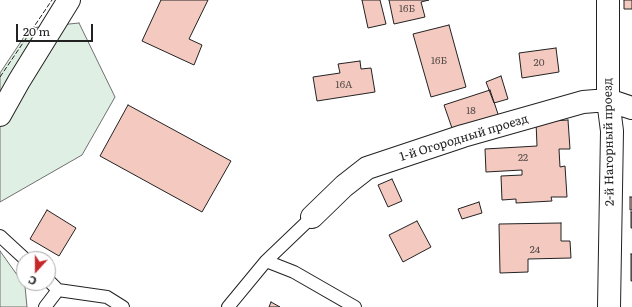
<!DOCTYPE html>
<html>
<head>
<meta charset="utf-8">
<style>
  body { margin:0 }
  #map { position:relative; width:632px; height:307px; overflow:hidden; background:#fff; font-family:Literata,serif }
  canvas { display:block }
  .north { position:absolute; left:16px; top:251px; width:40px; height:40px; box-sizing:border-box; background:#fff; border:1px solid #a7a7a7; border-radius:50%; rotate:201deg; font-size:11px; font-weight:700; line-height:16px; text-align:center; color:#222 }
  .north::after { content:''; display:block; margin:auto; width:14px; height:18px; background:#c62828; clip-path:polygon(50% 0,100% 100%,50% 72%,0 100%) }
  .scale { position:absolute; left:16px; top:24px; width:77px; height:18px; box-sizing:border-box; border:2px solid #222; border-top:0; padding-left:5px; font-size:12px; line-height:14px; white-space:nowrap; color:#222; -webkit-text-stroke:3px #fff; paint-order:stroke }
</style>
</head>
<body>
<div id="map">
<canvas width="632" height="307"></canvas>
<div class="north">С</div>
<div class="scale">20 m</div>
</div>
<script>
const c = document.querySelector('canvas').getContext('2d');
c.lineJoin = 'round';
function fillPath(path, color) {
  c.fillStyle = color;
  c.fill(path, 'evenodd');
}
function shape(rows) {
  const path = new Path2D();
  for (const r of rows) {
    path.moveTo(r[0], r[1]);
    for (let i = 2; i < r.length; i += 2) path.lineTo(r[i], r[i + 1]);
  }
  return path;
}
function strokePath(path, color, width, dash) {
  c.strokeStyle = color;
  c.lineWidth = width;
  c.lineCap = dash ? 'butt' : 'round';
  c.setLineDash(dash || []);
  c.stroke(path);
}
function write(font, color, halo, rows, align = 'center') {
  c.font = font + ' Literata,serif';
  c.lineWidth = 3;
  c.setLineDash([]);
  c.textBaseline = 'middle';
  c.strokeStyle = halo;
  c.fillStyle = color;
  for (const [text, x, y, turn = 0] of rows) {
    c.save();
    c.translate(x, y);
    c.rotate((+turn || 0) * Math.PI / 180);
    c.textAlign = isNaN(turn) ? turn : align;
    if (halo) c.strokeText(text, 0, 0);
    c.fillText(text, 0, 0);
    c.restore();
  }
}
const green = shape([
  [79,23,115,97,82,155,0,202,0,73,30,28,79,23],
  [0,251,25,286,27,307,0,307,0,251]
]);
const building = shape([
  [161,0,208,0,189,39,202,45,194,65,142,41,161,0],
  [362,0,380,0,386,24,368,28,362,0],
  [389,0,429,0,421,2,425,17,394,24,389,0],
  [624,0,632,0,632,9,624,9,624,0],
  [449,25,466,87,431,97,413,34,449,25],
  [556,48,559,72,522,78,519,53,556,48],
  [360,61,361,69,371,68,375,92,317,101,313,77,340,73,338,64,360,61],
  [501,76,508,99,494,103,486,82,501,76],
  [490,90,499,117,453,131,444,105,490,90],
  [128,105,231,161,202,212,100,156,128,105],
  [568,120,570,149,559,149,560,167,565,166,567,197,551,197,552,201,516,203,516,199,502,200,501,176,522,175,522,170,486,172,485,149,537,146,536,122,568,120],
  [392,179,402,201,388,207,378,185,392,179],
  [630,197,632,197,632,210,630,210,630,197],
  [479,202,482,213,462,219,458,209,479,202],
  [47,210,76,228,59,256,30,239,47,210],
  [631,212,632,212,632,228,631,228,631,212],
  [417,221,431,247,403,262,389,235,417,221],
  [561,223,561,241,570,241,571,258,528,259,528,272,500,273,499,224,561,223],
  [631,254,632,254,632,281,631,281,631,254],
  [271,302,280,307,269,307,271,302]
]);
const service = shape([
  [0,236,25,259],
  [266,261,312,217],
  [48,280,58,290,107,297,123,307],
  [45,307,58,290],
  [228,307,266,261,294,272,355,307]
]);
const minor = shape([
  [608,0,608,100,612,131,609,307],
  [0,115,19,81,69,0],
  [312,217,344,186,367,168,463,136,583,102,608,100,632,108]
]);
const fence = shape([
  [0,77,52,0]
]);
const numberNames = [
  ["16Б",407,9],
  ["16Б",439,61],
  ["20",539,63],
  ["16А",344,85],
  ["18",471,111],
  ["22",523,158],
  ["24",535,250]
];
const streetNames = [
  ["1-й Огородный проезд",464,138,-17],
  ["2-й Нагорный проезд",609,142,-91]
];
fillPath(green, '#e0efe3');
strokePath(green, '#6f6f6f', 1);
fillPath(building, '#f3c9c0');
strokePath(building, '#222', 1);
strokePath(service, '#222', 14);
strokePath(minor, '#222', 24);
strokePath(service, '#fff', 12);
strokePath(minor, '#fff', 22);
strokePath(fence, '#222', 1, [5, 2]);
write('10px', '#564c4a', null, numberNames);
write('12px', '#222', '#fff', streetNames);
</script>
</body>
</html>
